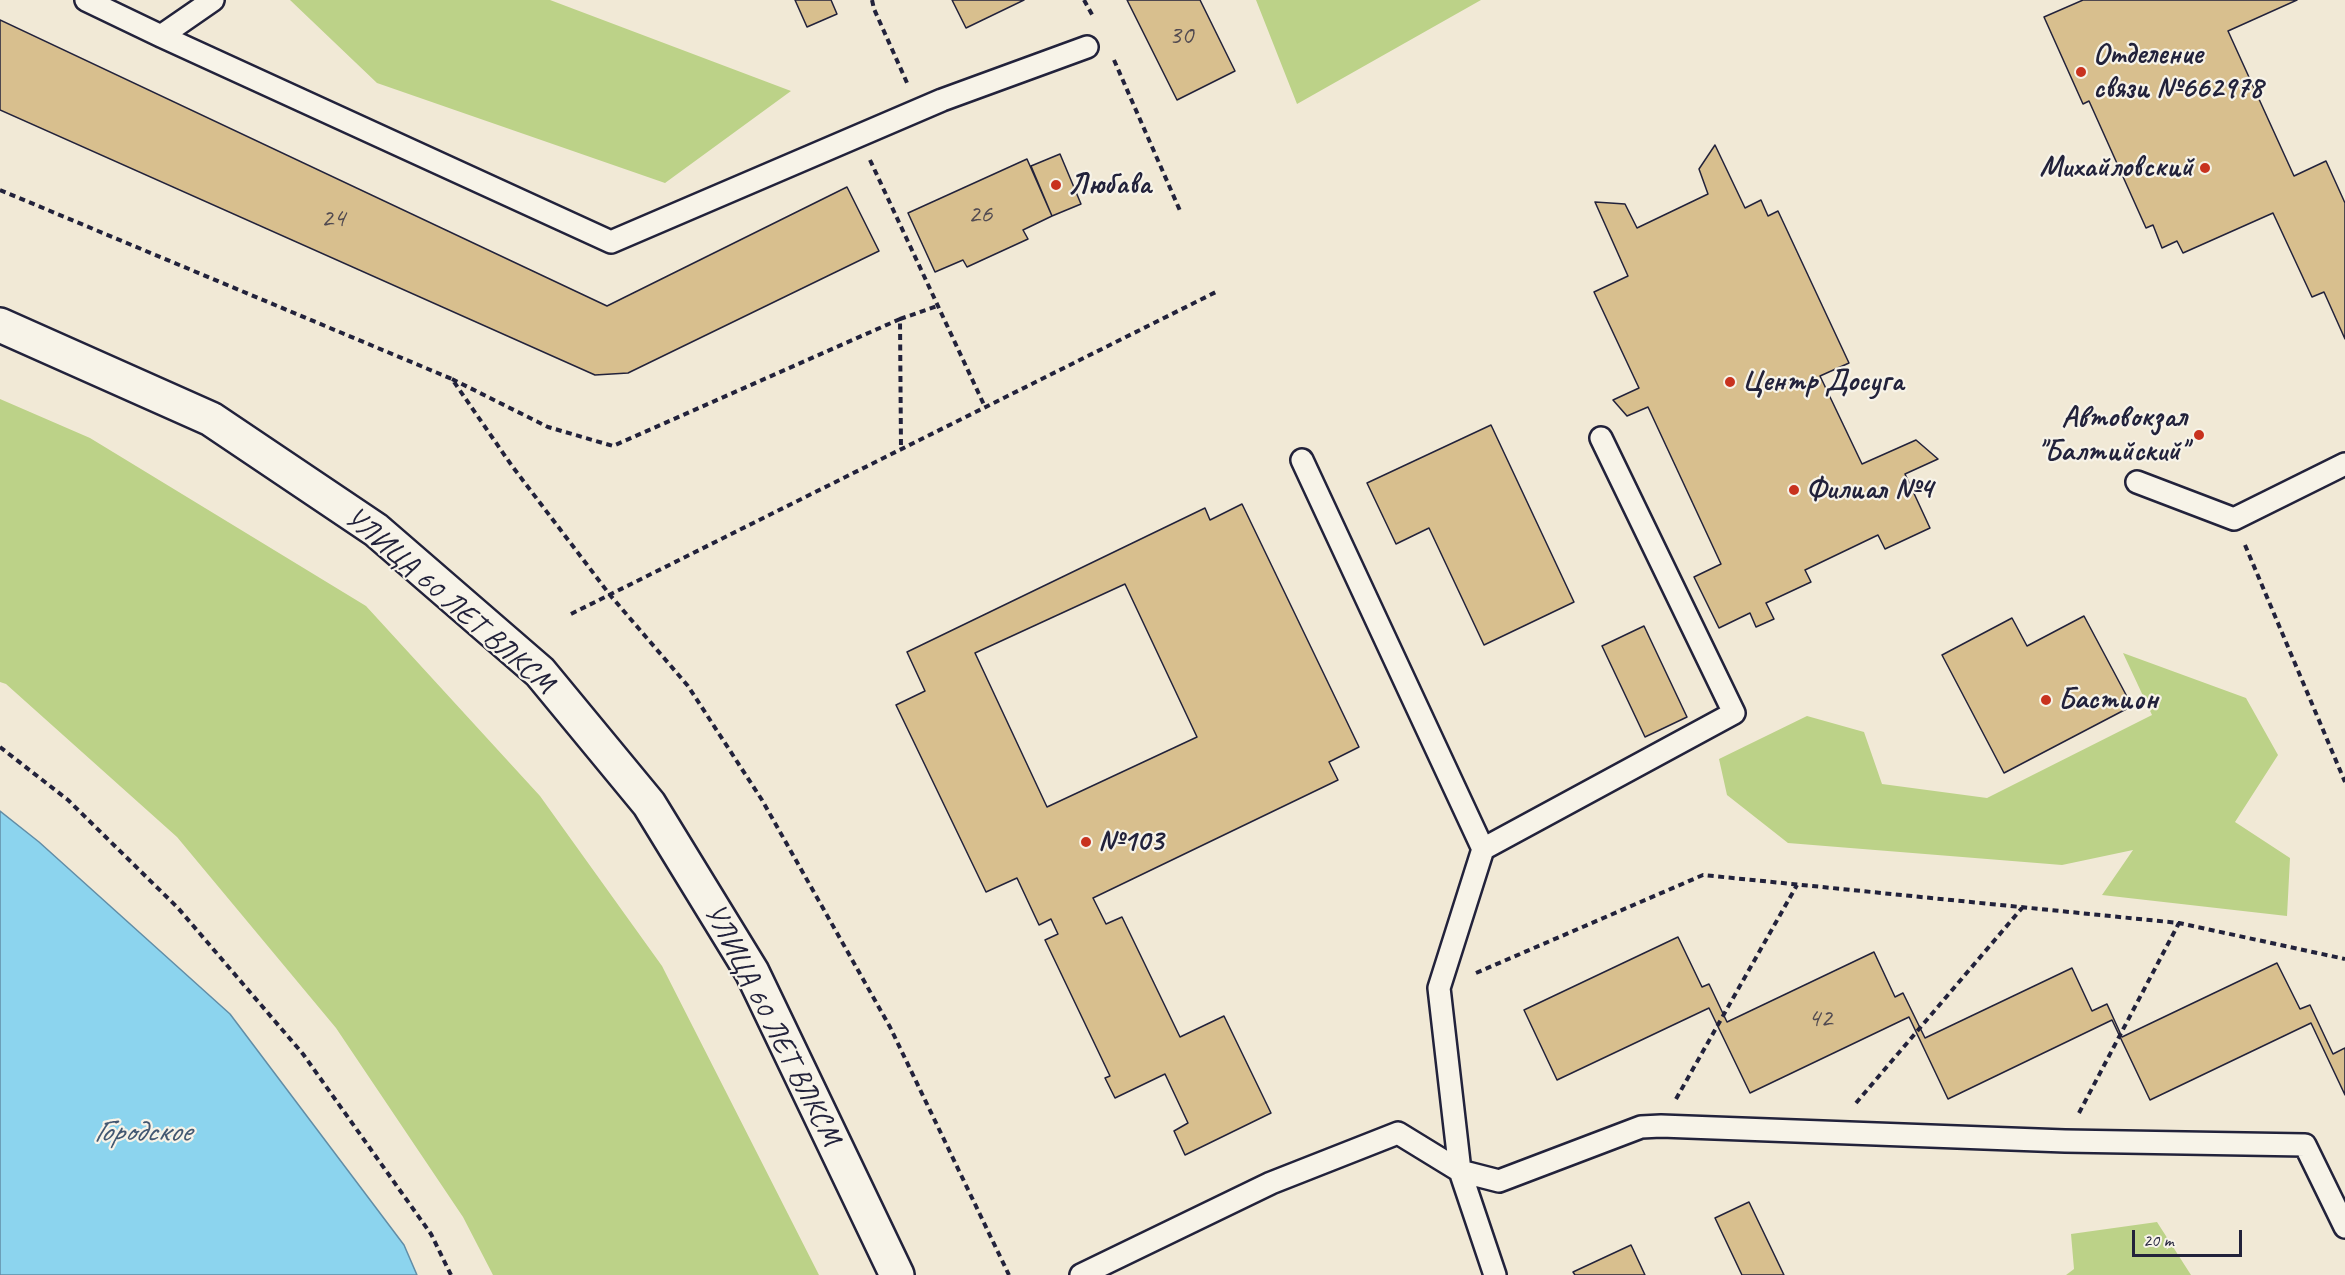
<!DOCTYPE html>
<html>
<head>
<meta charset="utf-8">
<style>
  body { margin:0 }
  #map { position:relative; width:2345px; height:1275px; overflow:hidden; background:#f1e9d6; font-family:Caveat,sans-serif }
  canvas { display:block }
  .scale { position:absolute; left:2132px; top:1230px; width:110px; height:27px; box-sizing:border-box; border:3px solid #22223b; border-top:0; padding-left:8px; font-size:18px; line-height:21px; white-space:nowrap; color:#22223b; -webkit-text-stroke:4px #f7f3e8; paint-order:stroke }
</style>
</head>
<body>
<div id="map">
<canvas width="2345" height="1275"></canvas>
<div class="scale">20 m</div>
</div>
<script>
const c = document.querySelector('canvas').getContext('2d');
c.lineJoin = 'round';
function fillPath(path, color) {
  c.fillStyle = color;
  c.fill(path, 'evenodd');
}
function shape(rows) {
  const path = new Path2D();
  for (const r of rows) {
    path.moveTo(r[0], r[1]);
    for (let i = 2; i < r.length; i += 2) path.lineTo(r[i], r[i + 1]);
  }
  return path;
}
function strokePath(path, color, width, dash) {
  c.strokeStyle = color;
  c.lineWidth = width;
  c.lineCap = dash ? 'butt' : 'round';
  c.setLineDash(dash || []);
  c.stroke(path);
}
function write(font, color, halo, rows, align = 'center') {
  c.font = font + ' Caveat,sans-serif';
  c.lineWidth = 4.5;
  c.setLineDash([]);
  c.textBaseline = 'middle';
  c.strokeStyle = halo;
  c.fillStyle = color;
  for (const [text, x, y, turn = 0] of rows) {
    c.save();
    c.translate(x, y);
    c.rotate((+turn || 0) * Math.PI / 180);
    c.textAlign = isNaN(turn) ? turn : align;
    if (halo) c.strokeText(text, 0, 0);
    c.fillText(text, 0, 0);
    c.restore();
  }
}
const green = shape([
  [290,0,550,0,791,91,665,183,377,83],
  [1256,0,1481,0,1297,104],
  [0,399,90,438,366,606,540,796,662,966,819,1275,493,1275,463,1217,336,1028,177,837,6,684,0,682],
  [2123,653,2246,698,2278,755,2235,822,2290,858,2287,916,2102,895,2133,850,2062,865,1788,843,1727,795,1719,759,1807,716,1864,732,1882,784,1987,798,2152,715],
  [2157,1222,2191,1275,2066,1275,2074,1269,2071,1234]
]);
const water = shape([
  [0,811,39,842,230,1014,404,1245,417,1275,0,1275,0,811]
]);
const building = shape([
  [795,0,831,0,837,14,807,27,795,0],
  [952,0,1024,0,966,28,952,0],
  [1127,0,1200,0,1235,71,1177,100,1127,0],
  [2083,0,2297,0,2228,31,2294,176,2326,161,2345,203,2345,339,2324,292,2312,297,2273,213,2183,253,2177,241,2162,248,2153,225,2146,228,2089,101,2083,104,2044,17,2083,0],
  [0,20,607,306,847,187,879,251,628,373,595,375,0,110,0,20],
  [1715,145,1745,208,1761,200,1768,216,1778,211,1849,363,1820,376,1862,464,1916,440,1938,459,1905,474,1930,528,1885,549,1878,535,1805,570,1811,582,1766,603,1774,619,1756,627,1750,613,1719,628,1694,577,1721,564,1648,407,1627,416,1613,400,1639,388,1594,292,1628,276,1595,202,1625,204,1637,228,1708,194,1699,169,1715,145],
  [1060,154,1081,204,1052,216,1031,166,1060,154],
  [1027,159,1052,216,1023,230,1028,239,967,267,963,260,935,272,908,213,1027,159],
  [1491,425,1574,602,1484,645,1429,528,1396,544,1367,483,1491,425],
  [1242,504,1359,747,1329,762,1338,780,1093,898,1106,924,1122,917,1180,1037,1224,1016,1271,1113,1185,1155,1174,1131,1188,1123,1165,1074,1115,1098,1105,1078,1110,1076,1045,940,1058,934,1051,919,1039,925,1017,878,986,892,896,705,925,691,907,652,1205,508,1210,520,1242,504],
  [1125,584,1197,737,1047,807,975,653,1125,584],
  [2084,616,2132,706,2004,773,1942,655,2012,618,2027,646,2084,616],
  [1644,626,1687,717,1645,737,1602,646,1644,626],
  [1678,937,1702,987,1709,984,1727,1022,1874,952,1895,997,1903,993,1925,1038,2072,968,2092,1011,2107,1004,2122,1037,2277,963,2300,1009,2310,1005,2333,1054,2345,1048,2345,1095,2311,1023,2150,1100,2112,1020,1948,1099,1909,1017,1750,1093,1709,1008,1557,1080,1524,1010,1678,937],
  [1749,1202,1784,1275,1742,1275,1715,1218,1749,1202],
  [1631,1245,1645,1275,1575,1275,1573,1272,1631,1245]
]);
const path = shape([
  [872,0,874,9,908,85],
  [1084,0,1094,18],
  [1114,60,1181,213],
  [870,160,985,407],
  [0,190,452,379,512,466,610,595,688,686,762,800,890,1027,1009,1275],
  [900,319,937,306],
  [452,379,548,427,613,446,900,319,901,449],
  [2245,545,2345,782],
  [571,614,1218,291],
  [0,747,68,800,178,908,303,1054,431,1234,451,1275],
  [1476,973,1703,875,2179,923,2345,959],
  [1676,1099,1797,885],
  [1856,1103,2022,908],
  [2079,1113,2179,923]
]);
const lane = shape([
  [86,0,161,36,611,242,942,100,1087,47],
  [161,36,213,0],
  [1302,460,1483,849],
  [2137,482,2234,519,2345,464],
  [1081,1275,1271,1183,1398,1133,1460,1171,1499,1181,1641,1127,1661,1126,2065,1141,2305,1145,2345,1227],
  [1495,1275,1460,1171,1439,988,1483,849,1734,713,1601,438]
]);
const secondary = shape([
  [0,325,211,419,376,530,540,672,649,804,752,972,897,1275]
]);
const markers = [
  [2081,72,6,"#c8321e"],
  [2205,168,6,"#c8321e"],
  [1056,185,6,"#c8321e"],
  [1730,382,6,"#c8321e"],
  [2199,435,6,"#c8321e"],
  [1794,490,6,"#c8321e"],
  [2046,700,6,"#c8321e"],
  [1086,842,6,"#c8321e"]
];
const numberNames = [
  ["30",1181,36],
  ["26",980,215],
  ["24",333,219],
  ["42",1820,1019]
];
const poiNames = [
  ["Отделение",2093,55],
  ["связи №662978",2093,89],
  ["Михайловский",2193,168,"right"],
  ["Любава",1068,185],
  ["Центр Досуга",1742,382],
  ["Автовокзал",2187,418,"right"],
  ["\"Балтийский\"",2187,452,"right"],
  ["Филиал №4",1806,490],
  ["Бастион",2058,700],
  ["№103",1098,842]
];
const streetNames = [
  ["УЛИЦА 60 ЛЕТ ВЛКСМ",449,601,41],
  ["УЛИЦА 60 ЛЕТ ВЛКСМ",772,1025,63]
];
const waterNames = [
  ["Городское",142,1133]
];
fillPath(green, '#bcd288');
fillPath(water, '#8cd4ee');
strokePath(water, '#628da6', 1.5);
fillPath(building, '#d8bf8e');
strokePath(building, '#22223b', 1.5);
strokePath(lane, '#22223b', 26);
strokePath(secondary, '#22223b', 38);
strokePath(path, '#22223b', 4, [6, 4.5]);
strokePath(lane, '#f7f3e8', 21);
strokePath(secondary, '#f7f3e8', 33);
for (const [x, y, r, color] of markers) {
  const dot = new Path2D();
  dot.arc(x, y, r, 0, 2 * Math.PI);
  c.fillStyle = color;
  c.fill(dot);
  strokePath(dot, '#f7f3e8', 2);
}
write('27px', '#504950', null, numberNames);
write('bold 30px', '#22223b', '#f7f3e8', poiNames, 'left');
write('30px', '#22223b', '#f7f3e8', streetNames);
write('italic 32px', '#425771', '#f7f3e8', waterNames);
</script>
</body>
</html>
